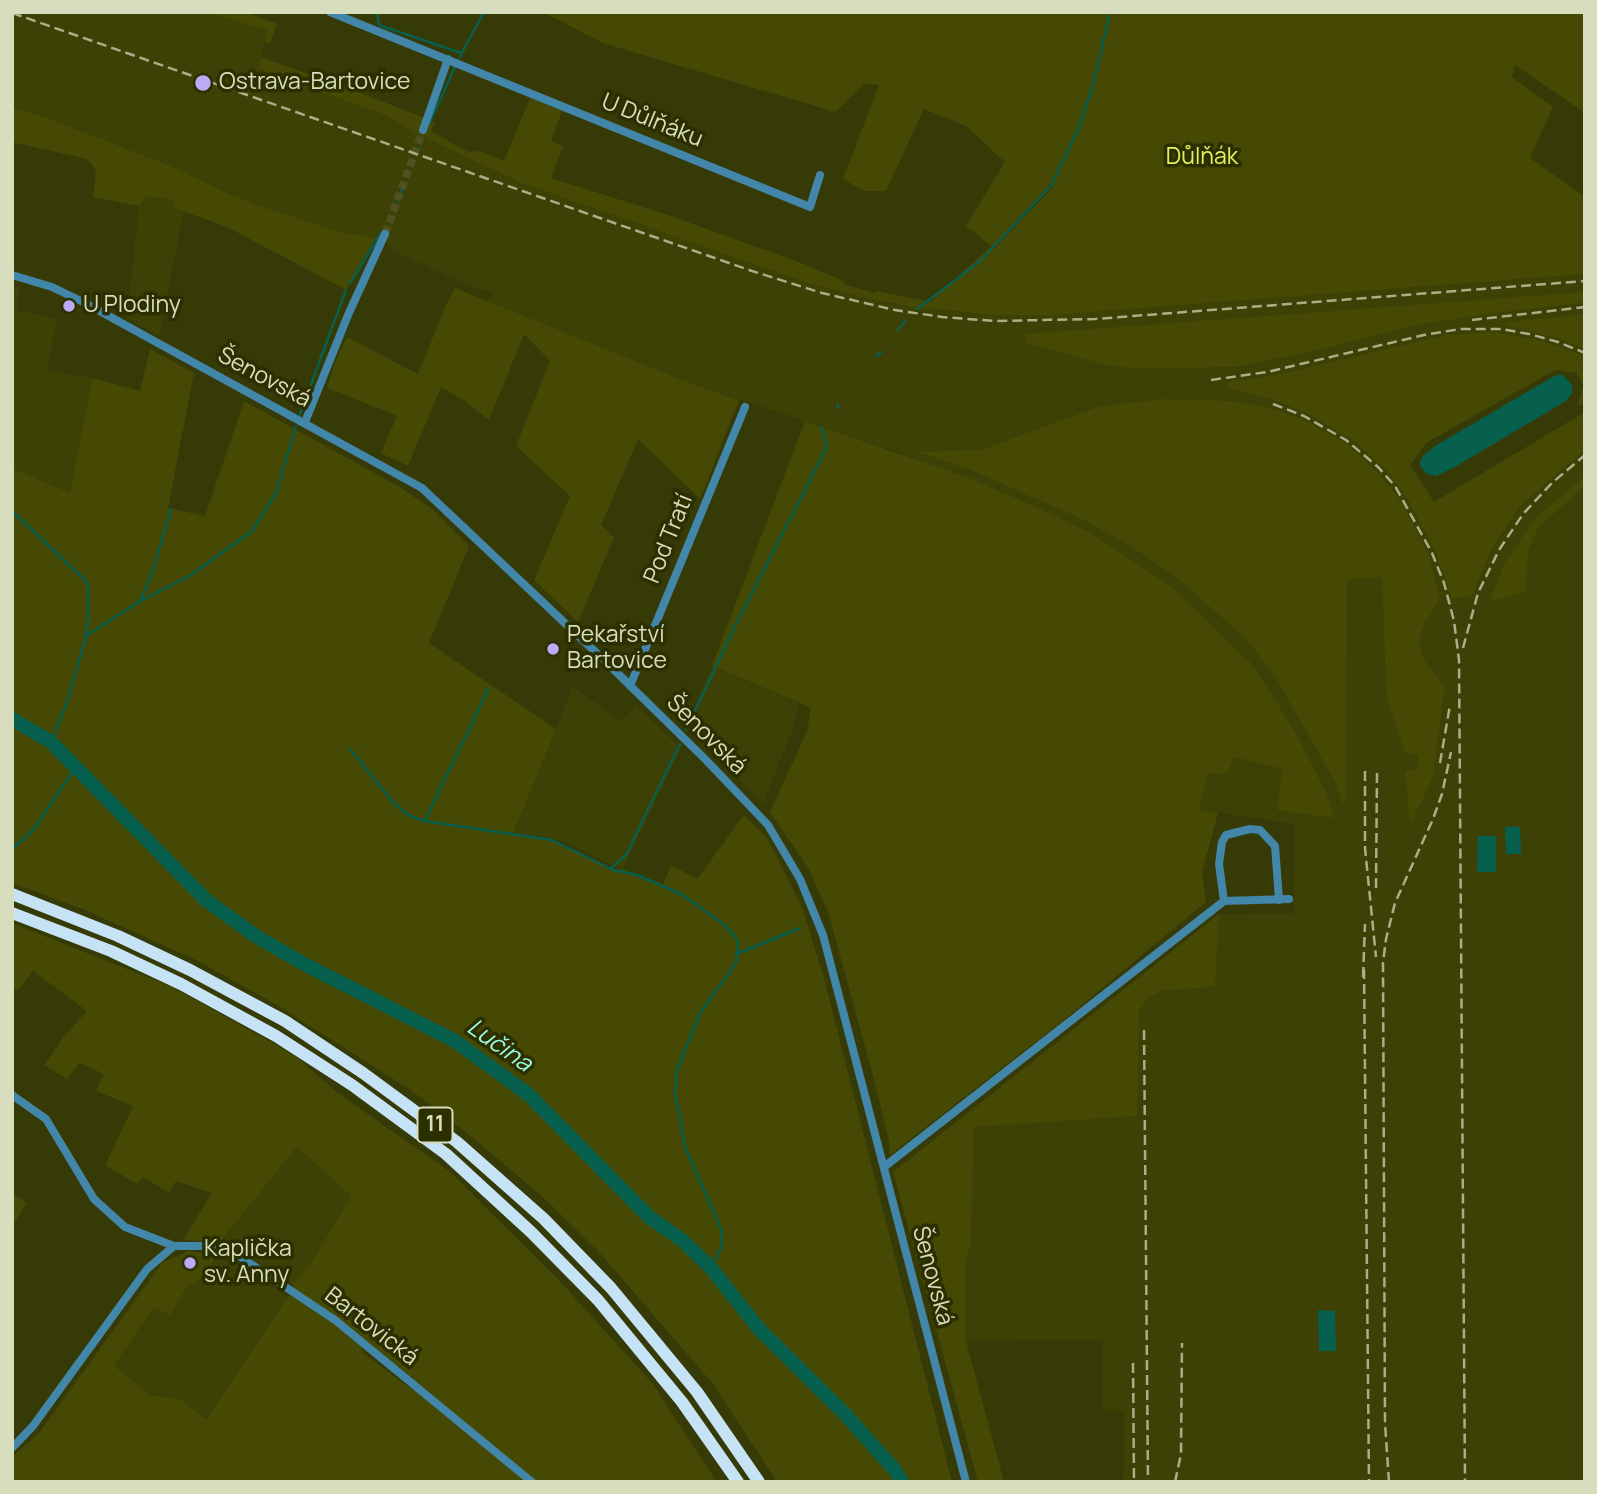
<!DOCTYPE html>
<html>
<head>
<meta charset="utf-8">
<style>
  body { margin:0 }
  #map { position:relative; width:1597px; height:1494px; overflow:hidden; background:#363a07; font-family:Manrope,sans-serif }
  canvas { display:block }
  .frame { position:absolute; inset:0; border:14px solid #d8ddbd; pointer-events:none }
</style>
</head>
<body>
<div id="map">
<canvas width="1597" height="1494"></canvas>
<div class="frame"></div>
</div>
<script>
const c = document.querySelector('canvas').getContext('2d');
c.lineJoin = 'round';
function fillPath(path, color) {
  c.fillStyle = color;
  c.fill(path, 'evenodd');
}
function shape(rows) {
  const path = new Path2D();
  for (const r of rows) {
    path.moveTo(r[0], r[1]);
    for (let i = 2; i < r.length; i += 2) path.lineTo(r[i], r[i + 1]);
  }
  return path;
}
function strokePath(path, color, width, dash) {
  c.strokeStyle = color;
  c.lineWidth = width;
  c.lineCap = dash ? 'butt' : 'round';
  c.setLineDash(dash || []);
  c.stroke(path);
}
function write(font, color, halo, rows, align = 'center') {
  c.font = font + ' Manrope,sans-serif';
  c.lineWidth = 7;
  c.setLineDash([]);
  c.textBaseline = 'middle';
  c.strokeStyle = halo;
  c.fillStyle = color;
  for (const [text, x, y, turn = 0] of rows) {
    c.save();
    c.translate(x, y);
    c.rotate((+turn || 0) * Math.PI / 180);
    c.textAlign = isNaN(turn) ? turn : align;
    if (halo) c.strokeText(text, 0, 0);
    c.fillText(text, 0, 0);
    c.restore();
  }
}
const built = shape([
  [12,12,205,12,267,30,258,69,387,116,417,134,519,182,799,280,890,303,967,313,1054,315,1585,274,1585,293,1144,327,1026,334,1025,343,1106,365,1136,369,1236,367,1320,350,1423,324,1495,313,1585,304,1585,314,1501,323,1559,339,1585,349,1585,356,1536,339,1491,332,1445,335,1276,375,1228,382,1227,388,1271,399,1306,413,1353,440,1387,471,1408,500,1435,551,1453,598,1471,597,1492,549,1520,506,1585,450,1585,1482,1123,1482,1124,1411,1103,1411,1103,1340,966,1341,965,1262,971,1245,974,1126,1136,1116,1138,1011,1149,997,1162,991,1215,987,1219,914,1294,913,1294,824,1199,810,1208,773,1234,757,1282,769,1326,792,1296,733,1251,663,1173,588,1093,534,998,490,892,450,682,380,488,303,492,293,460,282,389,249,387,243,362,235,350,235,266,208,225,192,171,166,45,117,12,107],
  [1097,407,1381,476,1394,492,1430,558,1440,599,1425,623,1419,640,1423,658,1445,687,1433,777,1410,823,1405,773,1417,769,1418,754,1386,694,1382,576,1347,578,1346,800,1343,805,1334,780,1274,675,1248,641,1181,581,1135,549,1084,520,1000,482,921,452,983,449],
  [147,195,176,200,175,208,184,212,159,336,127,318,139,206],
  [12,286,20,287,17,310,57,319,47,370,92,378,70,493,12,468],
  [712,666,799,703,792,731,764,802,761,802,686,728],
  [573,687,618,719,623,720,635,704,681,748,622,870,566,842,549,837,513,834],
  [297,1147,351,1196,311,1263,293,1285,244,1252,220,1242],
  [218,1255,242,1265,288,1297,205,1419,180,1399,152,1395,114,1366,153,1308,170,1314,191,1281,196,1286]
]);
const green = shape([
  [205,12,246,12,277,24,270,44,264,41,267,30],
  [543,12,1585,12,1585,113,1515,65,1512,77,1553,107,1530,158,1585,197,1585,274,1054,315,994,315,913,307,860,297,799,280,519,182,417,134,387,116,258,69,261,57,345,87,435,122,431,131,468,152,480,151,504,161,530,98,562,111,551,141,563,146,551,178,668,215,804,264,844,281,843,284,875,293,877,291,930,302,991,246,966,226,1005,162,966,126,924,109,886,191,864,191,843,179,879,85,864,84,835,112,603,43],
  [1052,182,1054,186,995,248,992,247],
  [12,107,45,117,171,166,225,192,266,208,350,235,362,235,375,239,346,290,227,227,174,208,175,200,147,196,139,206,93,197,96,170,87,159,12,142],
  [455,288,682,380,739,400,700,499,638,439,601,525,614,537,578,622,534,580,570,496,516,446,550,361,524,334,489,420,465,401,441,387,408,466,381,453,397,416,327,388,334,365,347,337,418,374,446,305],
  [1585,292,1585,303,1495,313,1423,324,1320,350,1236,367,1136,369,1106,365,1025,343,1025,334],
  [1585,314,1585,349,1559,339,1498,323],
  [1491,332,1536,339,1585,356,1585,402,1577,407,1583,385,1576,373,1555,370,1426,443,1410,465,1434,502,1585,412,1585,450,1520,506,1492,549,1471,597,1452,598,1435,551,1408,500,1387,471,1353,440,1306,413,1271,399,1226,388,1228,382,1276,375,1445,335],
  [150,349,194,373,168,508,205,516,244,401,398,486,432,509,469,546,429,643,556,729,513,834,552,840,619,873,620,869,663,884,671,865,697,879,744,815,767,838,802,907,824,978,952,1482,777,1482,713,1384,599,1252,545,1199,473,1138,412,1091,277,1005,196,960,85,910,12,883,12,468,70,493,92,378,140,391],
  [1164,399,1232,401,1267,407,1302,419,1347,444,1381,476,1403,504,1430,558,1440,599,1425,623,1419,640,1423,658,1445,687,1433,777,1410,825,1405,772,1417,769,1418,755,1405,753,1386,694,1382,577,1347,579,1346,800,1343,805,1334,780,1274,675,1248,641,1181,581,1135,549,1084,520,978,473,919,452,983,449,1097,407],
  [805,421,964,476,1032,505,1093,534,1173,588,1251,663,1265,684,1296,733,1326,792,1334,818,1277,810,1282,769,1234,757,1227,774,1208,773,1199,810,1218,813,1202,872,1206,902,1061,1022,890,1155,889,1141,872,1072,828,912,808,868,770,812,808,729,810,707,712,666],
  [1585,476,1585,485,1537,529,1528,551,1526,592,1489,602,1505,563,1534,519],
  [1219,914,1215,987,1162,991,1149,997,1139,1011,1137,1116,974,1127,971,1245,965,1263,966,1341,1004,1482,978,1482,893,1172],
  [12,923,172,987,294,1055,338,1093,449,1171,558,1279,652,1383,717,1482,12,1482,12,1457,39,1433,162,1263,188,1251,218,1255,195,1286,190,1282,170,1315,153,1308,114,1366,151,1395,180,1399,206,1419,288,1297,293,1285,311,1263,351,1196,297,1147,220,1242,183,1240,212,1193,176,1181,169,1193,143,1177,137,1184,105,1165,133,1106,96,1091,104,1074,79,1063,67,1079,44,1065,65,1035,87,1011,33,971,20,988,12,991],
  [364,1343,412,1378,408,1387,362,1352],
  [12,1193,27,1203,12,1227]
]);
const water = shape([
  [1556,375,1563,375,1572,385,1572,393,1566,401,1453,468,1436,476,1427,474,1421,467,1420,462,1423,456,1435,446],
  [1505,827,1520,827,1521,854,1506,854],
  [1478,836,1496,836,1496,872,1477,872],
  [1318,1310,1335,1311,1336,1351,1319,1351]
]);
const stream = shape([
  [377,12,379,25,461,53],
  [459,58,484,12],
  [430,122,456,65],
  [418,149,419,148],
  [398,201,403,187],
  [350,283,381,233],
  [917,309,979,262,1051,186,1079,127,1093,85,1110,12],
  [898,330,905,321],
  [877,356,881,352],
  [837,408,838,405],
  [298,419,346,290],
  [12,511,87,582,89,618,86,636,67,702,51,742],
  [141,599,153,570,171,509],
  [86,636,140,601,191,575,252,531,276,493,296,426],
  [686,730,735,626,827,447,821,427],
  [680,744,626,855,610,869,637,875,681,894,722,923,735,936,738,944,736,963,700,1013,677,1070,675,1092,685,1147,721,1229,722,1246,711,1268],
  [350,749,392,801,408,815,424,821,552,840,609,868],
  [425,820,489,688],
  [12,849,32,831,76,767],
  [739,953,800,928]
]);
const river = shape([
  [12,719,51,742,206,900,257,937,304,964,455,1041,529,1095,649,1217,682,1240,711,1268,759,1329,844,1413,894,1469,902,1482]
]);
const minorTunnel = shape([
  [385,234,423,130]
]);
const minor = shape([
  [330,12,810,207,820,175],
  [423,130,448,59],
  [12,275,52,287,85,303,422,488,605,661,705,759,768,825,800,879,823,935,966,1482],
  [305,422,348,315,385,234],
  [630,686,745,407],
  [1224,901,1219,864,1222,842,1226,835,1250,829,1260,830,1275,846,1279,900],
  [12,1095,46,1119,94,1199,125,1227,174,1246,202,1246,239,1256,335,1320,532,1482],
  [884,1167,1224,901,1289,899],
  [12,1448,33,1426,147,1269,174,1246]
]);
const highway = shape([
  [12,894,118,936,190,970,285,1021,363,1073,457,1142,544,1219,611,1288,697,1392,759,1482],
  [12,913,111,951,181,984,276,1036,352,1085,446,1154,531,1232,598,1300,682,1402,738,1482]
]);
const rail = shape([
  [12,13,752,271,822,293,895,310,942,317,995,321,1095,319,1585,281],
  [1472,320,1585,307],
  [1211,380,1267,372,1424,335,1460,329,1501,329,1529,334,1558,342,1585,353],
  [1273,404,1304,416,1346,440,1378,467,1395,486,1432,553,1444,583,1454,621,1459,660,1465,1482],
  [1463,648,1478,593,1499,550,1523,514,1552,483,1585,455],
  [1440,763,1450,705],
  [1365,771,1365,848,1376,957],
  [1376,888,1377,771],
  [1364,969,1369,1482],
  [1363,977,1365,924],
  [1144,1030,1148,1482],
  [1133,1363,1134,1482],
  [1175,1482,1181,1454,1182,1343],
  [1389,1482,1385,1423,1383,963,1386,939,1395,903,1433,819,1442,794,1451,752]
]);
const markers = [
  [203,83,9,"#bbaaf6"],
  [69,306,7,"#bbaaf6"],
  [553,649,7,"#bbaaf6"],
  [190,1263,7,"#bbaaf6"]
];
const shields = [
  [435,1125,35]
];
const shieldNames = [
  ["11",435,1125]
];
const poiNames = [
  ["Ostrava-Bartovice",219,83],
  ["U Plodiny",83,306],
  ["Pekařství",567,636],
  ["Bartovice",567,662],
  ["Kaplička",204,1250],
  ["sv. Anny",204,1276]
];
const streetNames = [
  ["U Důlňáku",652,121,22],
  ["Šenovská",264,378,28],
  ["Pod Tratí",669,539,-68],
  ["Šenovská",706,735,45],
  ["Šenovská",932,1276,75],
  ["Bartovická",371,1327,38]
];
const parkNames = [
  ["Důlňák",1202,158]
];
const waterNames = [
  ["Lučina",499,1046,35]
];
fillPath(built, '#3d4105');
fillPath(green, '#454904');
fillPath(water, '#075f4e');
strokePath(stream, '#075f4e', 2.5);
strokePath(river, '#075f4e', 14);
strokePath(minorTunnel, '#4e5222', 8, [8, 4]);
strokePath(minor, '#4286a9', 8);
strokePath(highway, '#c6e3f5', 12);
strokePath(rail, '#aaae89', 2.5, [10, 5]);
for (const [x, y, r, color] of markers) {
  const dot = new Path2D();
  dot.arc(x, y, r, 0, 2 * Math.PI);
  c.fillStyle = color;
  c.fill(dot);
  strokePath(dot, '#2c3000', 2.5);
}
for (const [x, y, w] of shields) {
  const box = new Path2D();
  box.roundRect(x - w / 2, y - 17.5, w, 35, 5);
  c.fillStyle = '#2c3000';
  c.fill(box);
  strokePath(box, '#d8ddbd', 2);
}
write('bold 21px', '#d8ddbd', null, shieldNames);
write('23px', '#d8ddbd', '#2c3000', poiNames, 'left');
write('23px', '#d8ddbd', '#2c3000', streetNames);
write('23px', '#e2ef60', '#2c3000', parkNames);
write('italic 24px', '#9bfadf', '#2c3000', waterNames);
</script>
</body>
</html>
